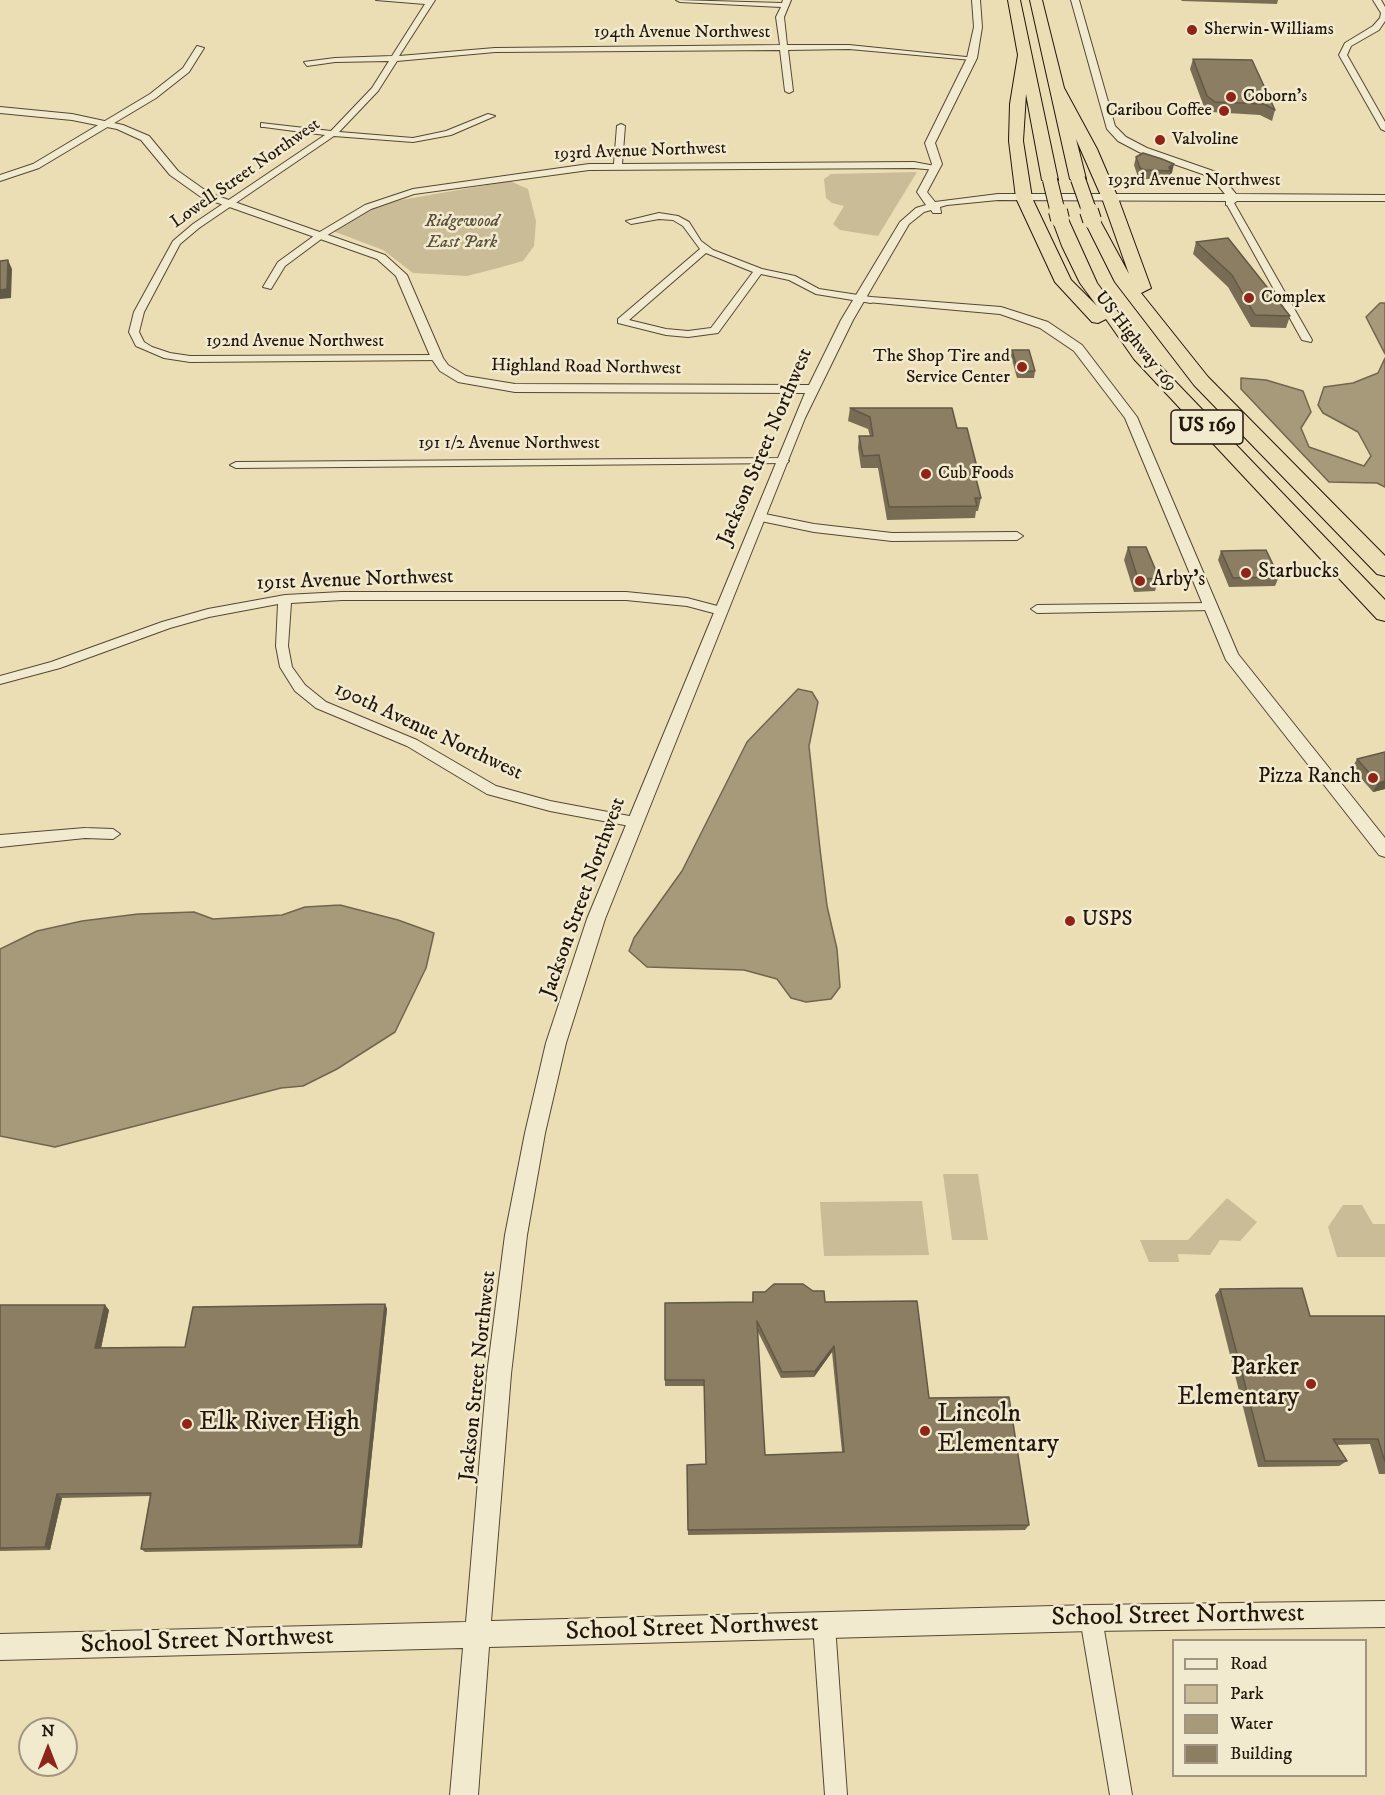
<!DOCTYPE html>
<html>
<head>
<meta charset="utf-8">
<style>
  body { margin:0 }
  #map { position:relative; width:1385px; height:1795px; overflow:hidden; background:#ebdeb4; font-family:"IM FELL DW Pica",serif }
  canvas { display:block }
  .legend { position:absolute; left:1172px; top:1639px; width:195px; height:138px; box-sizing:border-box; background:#f2eace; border:2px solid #9f9580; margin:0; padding:8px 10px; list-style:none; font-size:18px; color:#22150b }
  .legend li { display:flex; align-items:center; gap:12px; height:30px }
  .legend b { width:30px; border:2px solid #9f9580 }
  .north { position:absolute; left:18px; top:1717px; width:60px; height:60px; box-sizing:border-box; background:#f2eace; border:2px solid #9f9580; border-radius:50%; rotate:0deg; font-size:16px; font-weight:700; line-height:24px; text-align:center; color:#22150b }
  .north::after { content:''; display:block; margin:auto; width:21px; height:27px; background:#8f2418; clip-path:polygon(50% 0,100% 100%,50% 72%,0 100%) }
</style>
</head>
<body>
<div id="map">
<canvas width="1385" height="1795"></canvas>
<ul class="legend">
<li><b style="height:8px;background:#f2eace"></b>Road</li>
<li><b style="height:16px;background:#c9bc97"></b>Park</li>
<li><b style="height:16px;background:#a79a7b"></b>Water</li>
<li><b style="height:16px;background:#8b7e63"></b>Building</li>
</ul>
<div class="north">N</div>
</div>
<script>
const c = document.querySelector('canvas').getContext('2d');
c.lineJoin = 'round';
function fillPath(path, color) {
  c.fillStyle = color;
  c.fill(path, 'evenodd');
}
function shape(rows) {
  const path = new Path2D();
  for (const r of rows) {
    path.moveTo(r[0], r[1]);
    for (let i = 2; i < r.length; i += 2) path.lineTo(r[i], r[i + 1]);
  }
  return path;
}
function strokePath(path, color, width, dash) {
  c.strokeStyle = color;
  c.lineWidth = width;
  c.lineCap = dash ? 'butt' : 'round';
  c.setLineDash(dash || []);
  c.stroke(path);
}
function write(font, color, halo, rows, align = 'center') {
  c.font = font + ' "IM FELL DW Pica",serif';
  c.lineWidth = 5;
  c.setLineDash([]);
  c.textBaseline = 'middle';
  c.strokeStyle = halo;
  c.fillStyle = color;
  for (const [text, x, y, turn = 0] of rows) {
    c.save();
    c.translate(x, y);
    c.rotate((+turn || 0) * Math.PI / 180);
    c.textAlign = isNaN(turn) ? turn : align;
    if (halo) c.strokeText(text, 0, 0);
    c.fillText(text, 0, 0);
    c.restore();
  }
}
const green = shape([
  [917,172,878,236,840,230,833,224,844,206,832,203,826,198,824,179,831,174],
  [510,181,528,189,536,221,534,246,523,261,498,268,467,276,413,273,383,250,333,231,375,207,401,200],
  [943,1174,978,1174,988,1240,952,1240],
  [1227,1198,1257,1222,1240,1241,1220,1240,1210,1255,1178,1254,1179,1262,1149,1262,1140,1240,1188,1240],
  [922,1201,929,1255,824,1256,820,1202],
  [1343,1205,1362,1205,1373,1224,1385,1224,1385,1257,1337,1257,1328,1227]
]);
const water = shape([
  [1380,303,1385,303,1385,354,1366,317,1380,303],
  [1385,358,1385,487,1377,483,1329,482,1241,389,1241,378,1266,380,1303,391,1311,412,1301,428,1309,447,1364,466,1371,456,1358,432,1323,413,1318,405,1324,387,1353,383,1378,373,1385,358],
  [798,689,812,692,818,702,809,746,820,849,827,906,837,949,840,987,831,999,806,1002,791,998,777,979,744,970,647,967,629,951,634,938,682,871,747,742,798,689],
  [340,905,398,920,434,933,426,968,395,1032,337,1069,303,1086,281,1088,55,1147,0,1136,0,949,37,931,82,921,138,914,194,912,213,919,282,915,305,907,340,905]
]);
const minor = shape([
  [376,0,435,0,399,56,495,48,780,45,776,17,781,7,680,2,676,0,782,3,783,0,791,0,784,17,787,45,849,45,976,58,972,60,849,49,788,50,793,91,789,93,785,91,780,50,495,52,397,61,378,91,339,132,413,138,446,131,488,114,495,116,451,135,413,142,334,136,199,228,180,244,144,312,139,332,144,342,152,347,170,353,190,356,437,355,442,358,441,360,190,362,164,358,136,346,129,332,134,312,173,241,193,224,325,135,264,127,261,127,261,123,331,131,372,88,389,61,335,62,307,66,304,62,335,58,392,56,425,4,376,0],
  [1373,0,1381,0,1385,7,1385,21,1379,30,1351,46,1347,55,1385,122,1385,131,1381,129,1339,55,1345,43,1373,26,1380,18,1381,13,1373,0],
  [197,46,204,48,189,72,156,98,39,168,0,181,0,175,33,164,150,94,183,68,197,46],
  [621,124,625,126,622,164,914,162,940,167,936,170,914,168,589,170,414,194,371,209,324,237,285,266,271,289,263,287,278,262,318,233,365,205,413,189,589,164,614,164,617,126,621,124],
  [1227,201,1234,203,1312,340,1311,342,1302,340,1226,203,1227,201],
  [659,213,678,216,689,222,701,241,713,250,762,269,795,276,819,289,871,297,876,300,871,303,816,294,789,280,761,274,718,333,688,337,666,335,618,323,618,319,700,249,683,226,673,220,659,219,631,224,626,221,659,213],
  [706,253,753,272,711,328,688,331,666,329,629,320,706,253],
  [783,458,789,461,787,463,236,468,230,465,236,462,783,458],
  [760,513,814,524,892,533,1017,532,1023,536,1017,540,892,541,814,532,756,520,754,517,760,513],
  [342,592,626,592,687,598,725,608,727,611,721,615,687,606,626,600,342,600,291,603,288,646,292,667,305,685,326,702,417,740,496,786,550,801,640,818,642,822,635,827,550,811,487,794,407,746,316,708,295,691,280,667,276,646,278,604,209,617,170,628,60,668,0,684,0,676,51,662,162,622,208,609,285,595,342,592],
  [1209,603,1215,607,1213,610,1037,613,1031,609,1037,605,1209,603],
  [85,828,113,829,120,834,113,839,85,838,0,847,0,835,85,828],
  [1091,1607,1099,1610,1102,1618,1132,1795,1110,1795,1080,1618,1083,1610,1091,1607],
  [824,1614,832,1617,835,1625,847,1795,825,1795,813,1625,816,1617,824,1614]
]);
const tertiary = shape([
  [972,0,980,0,982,27,977,58,935,143,942,164,927,192,935,202,998,194,1225,194,1211,177,1139,152,1118,141,1107,129,1071,0,1079,0,1115,126,1126,137,1147,148,1219,173,1236,194,1385,195,1385,201,1237,201,1230,206,1226,205,1226,201,998,200,947,205,940,207,941,213,933,213,931,210,924,212,909,224,853,320,805,418,605,919,566,1043,545,1133,527,1235,511,1374,491,1621,1091,1605,1385,1601,1385,1627,1091,1631,489,1647,478,1795,450,1795,463,1648,0,1660,0,1634,466,1622,487,1374,505,1235,525,1133,546,1043,587,919,805,393,515,392,458,382,440,371,431,358,396,276,377,259,201,197,170,175,141,140,117,129,72,120,0,113,0,107,72,114,123,125,149,136,178,171,209,193,385,255,407,275,443,358,448,365,466,376,515,384,809,385,841,320,900,222,916,208,926,205,917,192,932,164,925,143,967,58,974,27,972,0],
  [871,297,1001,307,1048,322,1082,345,1137,417,1238,654,1385,838,1385,857,1379,855,1226,660,1125,418,1074,351,1040,328,1000,314,867,302,865,300,871,297]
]);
const motorway = shape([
  [1008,0,1020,0,1058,180,1050,185,1042,180,1026,94,1023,141,1032,198,1071,280,1097,306,1080,283,1062,246,1052,219,1060,214,1068,219,1097,283,1146,351,1385,600,1385,621,1377,619,1134,359,1106,319,1098,323,1092,322,1055,282,1016,198,1009,141,1010,104,1018,55,1008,0],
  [1030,0,1042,0,1064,88,1097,149,1118,198,1151,288,1141,293,1208,377,1385,556,1385,576,1377,574,1194,385,1115,282,1084,220,1086,217,1098,217,1129,274,1102,198,1076,139,1086,179,1078,184,1070,179,1030,0]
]);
const motorwayBridgeFar1 = shape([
  [1078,179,1090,213],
  [1050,180,1058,213]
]);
const motorwayBridge = shape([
  [1058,211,1060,219],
  [1089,211,1092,220]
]);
const wall = shape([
  [1181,0,1278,0,1277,4,1182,1],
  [1193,59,1275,110,1272,121,1260,115,1211,112,1204,107,1190,69],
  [1136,157,1162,159,1172,173,1170,174,1168,179,1143,179,1138,177,1134,165],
  [1196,242,1290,316,1286,328,1251,327,1228,287,1193,254],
  [1012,350,1035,371,1034,378,1017,378,1011,356],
  [850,408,957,428,977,467,975,477,981,498,978,511,976,511,975,518,887,520,878,468,861,468,858,448,859,436,870,436,868,429,848,421],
  [1128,547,1159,578,1155,591,1134,592,1124,560],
  [1221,551,1279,577,1275,586,1229,587,1218,560],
  [1357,759,1385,789,1373,792,1352,768],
  [1220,1289,1310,1316,1385,1316,1385,1474,1379,1474,1370,1444,1336,1445,1347,1461,1339,1466,1258,1467,1215,1295],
  [753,1292,825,1302,929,1398,1029,1525,1025,1530,688,1535,687,1465,706,1464,704,1386,665,1386,665,1303,752,1302],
  [757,1330,781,1378,814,1377,832,1352,842,1452,765,1455],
  [385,1304,387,1309,362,1548,145,1552,141,1549,150,1496,62,1498,50,1550,0,1551,0,1305,109,1310,101,1348,185,1347]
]);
const shadedWall = shape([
  [1174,164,1172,173,1170,174,1170,171,1169,167],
  [8,260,12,269,11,298,0,299,0,290],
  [1385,781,1385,789,1373,792,1378,783],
  [385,1304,387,1309,362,1548,359,1545],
  [105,1305,109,1310,100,1353,95,1348],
  [834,1346,832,1352,814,1377,815,1371],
  [57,1494,62,1498,50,1550,45,1547]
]);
const building = shape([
  [1193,59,1252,60,1275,110,1264,104,1215,102,1207,96,1193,59],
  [1143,153,1162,159,1174,164,1169,167,1170,171,1145,170,1140,168,1136,157,1143,153],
  [1228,238,1290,316,1255,315,1232,275,1196,242,1228,238],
  [8,260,7,289,0,290,0,261,8,260],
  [1012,350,1029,350,1035,371,1018,372,1012,350],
  [850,408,952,408,957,428,967,428,977,467,973,467,981,498,975,498,977,506,889,507,879,455,863,456,859,436,873,436,870,417,850,408],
  [1128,547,1146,547,1159,578,1138,579,1128,547],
  [1266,550,1279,577,1233,578,1221,551,1266,550],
  [1385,752,1385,781,1378,783,1357,759,1385,752],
  [774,1284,803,1284,813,1291,824,1291,825,1302,917,1301,929,1398,1009,1397,1029,1525,688,1530,687,1465,706,1464,704,1380,665,1380,665,1303,753,1302,753,1292,765,1292,774,1284],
  [757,1321,782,1372,815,1371,834,1346,844,1452,765,1455,757,1321],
  [1302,1288,1310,1316,1385,1316,1385,1462,1378,1439,1333,1439,1347,1461,1265,1461,1220,1289,1302,1288],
  [385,1304,359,1545,141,1549,151,1493,57,1494,45,1547,0,1548,0,1305,105,1305,95,1348,185,1347,193,1307,385,1304]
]);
const markers = [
  [1192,30,6,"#8f2418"],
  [1231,97,6,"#8f2418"],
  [1224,111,6,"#8f2418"],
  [1160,140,6,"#8f2418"],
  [1249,298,6,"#8f2418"],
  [1022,367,6,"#8f2418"],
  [926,474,6,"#8f2418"],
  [1246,573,6,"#8f2418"],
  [1140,581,6,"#8f2418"],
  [1373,778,6,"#8f2418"],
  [1070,921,6,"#8f2418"],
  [1311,1384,6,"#8f2418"],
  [187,1424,6,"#8f2418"],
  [925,1431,6,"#8f2418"]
];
const farPoinames = [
  ["Sherwin-Williams",1204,30],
  ["Coborn's",1243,97],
  ["Caribou Coffee",1212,111,"right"],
  ["Valvoline",1172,140],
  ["Complex",1261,298],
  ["The Shop Tire and",1010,357,"right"],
  ["Service Center",1010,378,"right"],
  ["Cub Foods",938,474]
];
const farStreetnames = [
  ["194th Avenue Northwest",682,33],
  ["193rd Avenue Northwest",640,152,-2],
  ["Lowell Street Northwest",246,174,-35],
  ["193rd Avenue Northwest",1194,181],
  ["192nd Avenue Northwest",295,342],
  ["US Highway 169",1135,342,52],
  ["Highland Road Northwest",586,368,1],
  ["191 1/2 Avenue Northwest",509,444]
];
const farParknames = [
  ["Ridgewood",462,222],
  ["East Park",462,243]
];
const shields = [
  [1207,427,72]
];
const shieldNames = [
  ["US 169",1207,427]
];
const streetNames = [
  ["Jackson Street Northwest",766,447,-67],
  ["191st Avenue Northwest",355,581,-2],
  ["190th Avenue Northwest",428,732,25],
  ["Jackson Street Northwest",584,898,-70],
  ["Jackson Street Northwest",479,1376,-84]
];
const poiNames = [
  ["Starbucks",1258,573],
  ["Arby's",1152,581],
  ["Pizza Ranch",1361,778,"right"],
  ["USPS",1082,921]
];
const nearPoinames = [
  ["Parker",1299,1369,"right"],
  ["Elementary",1299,1399,"right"],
  ["Lincoln",937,1416],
  ["Elementary",937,1446],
  ["Elk River High",199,1424]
];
const nearStreetnames = [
  ["School Street Northwest",1178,1617,-1],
  ["School Street Northwest",692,1629,-2],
  ["School Street Northwest",207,1642,-2]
];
fillPath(green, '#c9bc97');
fillPath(water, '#a79a7b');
strokePath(water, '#72654e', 1.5);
strokePath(minor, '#544735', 2);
strokePath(tertiary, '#544735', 2);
strokePath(motorway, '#22150b', 2);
fillPath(minor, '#f2eace');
fillPath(tertiary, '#f2eace');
fillPath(motorway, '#ebdeb4');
strokePath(motorwayBridgeFar1, '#22150b', 16, []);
strokePath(motorwayBridge, '#22150b', 20, []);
strokePath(motorwayBridgeFar1, '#ebdeb4', 14);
strokePath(motorwayBridge, '#ebdeb4', 18);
fillPath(wall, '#786c55');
fillPath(shadedWall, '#615845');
fillPath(building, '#8b7e63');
strokePath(building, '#615845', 1.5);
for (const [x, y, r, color] of markers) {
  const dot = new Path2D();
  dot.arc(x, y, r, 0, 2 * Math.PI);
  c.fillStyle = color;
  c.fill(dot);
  strokePath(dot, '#f2eace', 2);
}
write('18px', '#22150b', '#f2eace', farPoinames, 'left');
write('18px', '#22150b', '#f2eace', farStreetnames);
write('italic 18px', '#5c4f3c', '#f2eace', farParknames);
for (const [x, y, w] of shields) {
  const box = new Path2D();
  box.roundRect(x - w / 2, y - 17, w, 34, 4.5);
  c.fillStyle = '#f2eace';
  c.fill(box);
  strokePath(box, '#22150b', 1.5);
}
write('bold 20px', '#22150b', null, shieldNames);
write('21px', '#22150b', '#f2eace', streetNames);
write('21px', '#22150b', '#f2eace', poiNames, 'left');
write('26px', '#22150b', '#f2eace', nearPoinames, 'left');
write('26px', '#22150b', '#f2eace', nearStreetnames);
</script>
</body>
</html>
